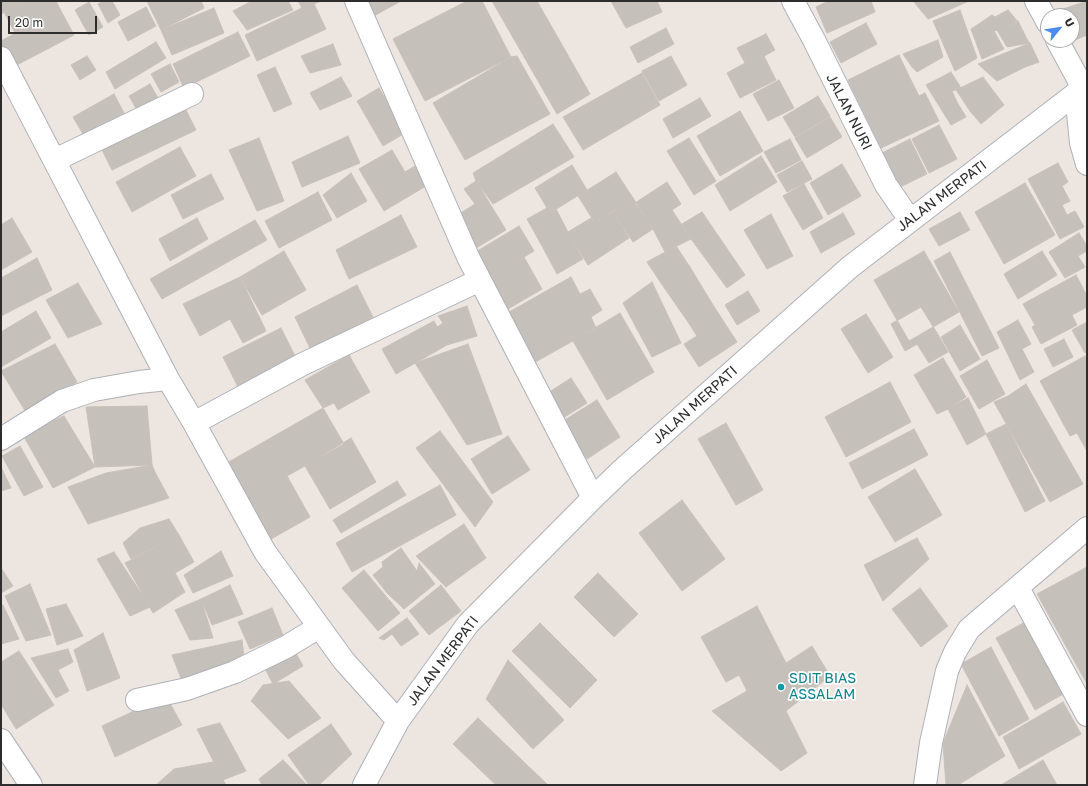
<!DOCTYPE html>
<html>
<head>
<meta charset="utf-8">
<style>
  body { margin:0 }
  #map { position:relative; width:1088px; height:786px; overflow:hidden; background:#ede5e0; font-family:"Golos Text",sans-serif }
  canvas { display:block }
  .frame { position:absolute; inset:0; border:2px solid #2d2d2d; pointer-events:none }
  .north { position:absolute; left:1040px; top:8px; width:40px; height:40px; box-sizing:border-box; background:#fff; border:1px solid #ababab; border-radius:50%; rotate:60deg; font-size:11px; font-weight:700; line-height:16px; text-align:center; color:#2d2d2d }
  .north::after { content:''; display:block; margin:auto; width:14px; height:18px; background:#4c8bee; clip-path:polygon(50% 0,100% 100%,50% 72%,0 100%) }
  .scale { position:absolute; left:8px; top:16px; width:89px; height:18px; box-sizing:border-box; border:2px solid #2d2d2d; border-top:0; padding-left:5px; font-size:12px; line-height:14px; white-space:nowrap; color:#2d2d2d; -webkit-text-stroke:3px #fff; paint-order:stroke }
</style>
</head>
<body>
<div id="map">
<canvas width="1088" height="786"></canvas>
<div class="frame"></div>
<div class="north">U</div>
<div class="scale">20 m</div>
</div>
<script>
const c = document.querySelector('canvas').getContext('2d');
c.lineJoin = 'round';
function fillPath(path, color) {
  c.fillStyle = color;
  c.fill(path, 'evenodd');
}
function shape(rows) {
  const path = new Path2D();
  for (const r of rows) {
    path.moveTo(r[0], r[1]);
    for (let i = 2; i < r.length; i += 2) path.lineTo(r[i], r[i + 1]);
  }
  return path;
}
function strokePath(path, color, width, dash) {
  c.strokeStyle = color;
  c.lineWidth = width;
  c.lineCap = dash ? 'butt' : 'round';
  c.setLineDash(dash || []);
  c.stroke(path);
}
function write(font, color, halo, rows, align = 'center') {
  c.font = font + ' "Golos Text",sans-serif';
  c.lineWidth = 3.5;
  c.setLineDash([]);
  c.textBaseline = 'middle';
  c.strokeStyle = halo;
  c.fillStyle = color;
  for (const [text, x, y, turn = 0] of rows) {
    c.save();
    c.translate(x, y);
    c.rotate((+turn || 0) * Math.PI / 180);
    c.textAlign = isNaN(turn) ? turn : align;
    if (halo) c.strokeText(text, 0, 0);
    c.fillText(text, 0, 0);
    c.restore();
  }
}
const building = shape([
  [1,1,25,1,1,14,1,1],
  [25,1,56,1,60,9,15,33,4,12,25,1],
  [103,1,112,1,120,15,108,23,98,4,103,1],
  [147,1,201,1,204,8,161,30,147,1],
  [252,1,288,1,293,10,247,30,233,11,252,1],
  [298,1,321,1,314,4,326,29,257,61,245,35,302,8,298,1],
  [363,1,401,1,372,17,363,1],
  [467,1,482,1,511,57,425,101,393,39,467,1],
  [492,1,537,1,590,94,557,114,492,1],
  [611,1,657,1,662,12,626,28,611,1],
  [829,1,871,1,875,12,827,33,816,7,829,1],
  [916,1,969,1,928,19,914,2,916,1],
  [1087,1,1087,35,1070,42,1069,40,1072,40,1072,16,1056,16,1054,12,1087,1],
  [89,2,103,27,89,35,75,10,89,2],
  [146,7,156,26,128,41,118,22,146,7],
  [214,8,224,33,172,55,161,30,214,8],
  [60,9,74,35,11,68,1,50,1,41,60,9],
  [960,10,977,58,955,71,933,21,960,10],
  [1008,10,1018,22,994,31,1004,49,982,59,971,29,992,15,995,17,1008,10],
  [1018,21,1029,43,1007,47,997,30,1018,21],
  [866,23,877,44,841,63,830,42,866,23],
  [666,28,674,44,638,63,630,47,666,28],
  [238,32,250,56,184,88,173,64,238,32],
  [766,34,775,50,764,56,776,80,740,98,727,73,745,63,737,48,766,34],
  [938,40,943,57,917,72,912,67,903,54,938,40],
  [156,42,166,58,115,89,106,72,156,42],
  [1030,43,1039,62,1025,67,997,81,978,64,1030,43],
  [333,44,341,65,310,73,301,56,333,44],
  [899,55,907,72,856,97,848,80,899,55],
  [87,56,96,70,80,80,71,65,87,56],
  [517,56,550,114,465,160,433,103,511,57,517,56],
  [671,56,687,85,659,101,642,71,671,56],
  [170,64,179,82,161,92,151,74,170,64],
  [275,67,292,104,274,112,257,75,275,67],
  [907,72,919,96,868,121,856,97,907,72],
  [951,72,961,88,952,91,957,102,966,117,951,125,926,85,951,72],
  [642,73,660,105,583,150,563,117,642,73],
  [341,77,352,96,320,110,310,93,341,77],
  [983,77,1004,105,981,124,970,111,956,90,983,77],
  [779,80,794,108,768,121,753,94,779,80],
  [150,84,158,98,137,110,129,96,150,84],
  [379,88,405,133,383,146,357,101,379,88],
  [925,93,939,121,881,148,868,121,925,93],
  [114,94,124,113,84,136,73,117,114,94],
  [818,96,830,116,795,137,783,117,818,96],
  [700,98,711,116,673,138,663,119,700,98],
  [183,104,196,130,112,170,99,144,183,104],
  [740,111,763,151,720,176,697,136,740,111],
  [830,117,842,137,807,158,795,138,830,117],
  [553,124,574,157,493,204,476,181,473,173,553,124],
  [939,125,957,159,929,173,912,139,939,125],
  [348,136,360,163,302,187,292,162,348,136],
  [259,138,284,201,257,211,229,150,259,138],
  [689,138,716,181,694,195,667,151,689,138],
  [790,139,801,160,776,173,764,152,790,139],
  [910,139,927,174,898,188,882,153,910,139],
  [180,147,196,176,132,212,116,182,180,147],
  [392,150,405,172,415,166,426,186,384,211,359,169,392,150],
  [761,156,777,182,730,211,715,185,761,156],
  [802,161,812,179,787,192,777,175,802,161],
  [1058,163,1068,182,1062,186,1070,201,1062,205,1067,215,1075,211,1084,227,1060,239,1028,179,1058,163],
  [842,164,861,196,828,215,810,183,842,164],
  [572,165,587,190,550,213,535,188,572,165],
  [616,172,633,198,595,223,578,196,616,172],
  [351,173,367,201,337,218,323,195,351,173],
  [211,174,224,199,183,219,171,195,211,174],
  [476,181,506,230,471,251,460,233,469,228,459,214,475,204,464,189,476,181],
  [667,182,681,204,672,210,691,239,665,252,653,229,635,203,667,182],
  [1025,183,1055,235,1004,264,975,212,1025,183],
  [804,184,823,218,803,230,783,196,804,184],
  [318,192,332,220,279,248,265,221,318,192],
  [633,198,653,229,633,242,613,212,633,198],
  [547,208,550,213,556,209,568,232,542,246,527,219,547,208],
  [613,212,629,238,588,265,568,232,591,218,595,223,613,212],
  [702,212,745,275,727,288,691,239,682,224,702,212],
  [960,212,970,230,939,246,929,229,960,212],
  [843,213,855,234,821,253,810,232,843,213],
  [771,214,793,256,767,269,744,230,771,214],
  [401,215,417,247,349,279,336,250,401,215],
  [12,218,32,252,1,270,1,225,12,218],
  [197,218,208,239,170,261,159,239,197,218],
  [255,220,267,240,162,299,150,279,255,220],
  [519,226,534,251,524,257,542,289,503,312,469,256,519,226],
  [568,232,583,259,557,274,542,246,568,232],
  [1079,233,1087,246,1087,251,1078,256,1085,267,1065,278,1049,252,1079,233],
  [676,246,690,267,663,286,647,262,676,246],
  [284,251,306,290,262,315,240,277,284,251],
  [924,251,959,312,909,341,874,280,924,251],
  [1042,251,1057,275,1018,299,1004,274,1042,251],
  [950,252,999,348,982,356,934,261,950,252],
  [37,258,52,290,1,316,1,278,37,258],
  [690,267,713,305,688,322,663,286,690,267],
  [1076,275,1087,296,1087,307,1072,315,1077,325,1041,344,1032,327,1035,325,1023,304,1076,275],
  [240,277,266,331,243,343,230,319,200,336,183,304,240,277],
  [571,277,580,294,590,289,602,310,591,317,596,328,530,365,502,316,571,277],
  [652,282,681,343,652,357,623,303,652,282],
  [78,283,102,324,68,338,46,300,78,283],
  [357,285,373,317,311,350,295,317,357,285],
  [748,291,760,311,737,325,725,305,748,291],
  [713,305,737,342,699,367,684,344,697,336,688,322,713,305],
  [467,306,477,336,447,345,437,327,443,323,438,316,467,306],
  [921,307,937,333,905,351,891,324,921,307],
  [36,311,51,338,1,367,1,332,36,311],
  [620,313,654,372,607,400,573,341,620,313],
  [866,314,893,357,868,373,841,329,866,314],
  [1018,320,1031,344,1022,349,1034,372,1020,380,997,332,1018,320],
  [434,321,447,345,396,374,382,349,434,321],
  [1087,322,1087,352,1085,353,1072,330,1087,322],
  [960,325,980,359,960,371,941,337,960,325],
  [281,328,298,362,240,391,223,357,281,328],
  [937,333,948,352,929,363,917,344,937,333],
  [1064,339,1073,357,1053,367,1044,349,1064,339],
  [55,344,77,382,27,414,1,371,55,344],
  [468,344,502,434,467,445,415,363,468,344],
  [349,355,370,392,338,410,334,403,323,408,305,380,349,355],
  [1085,356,1087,359,1087,451,1077,433,1070,436,1040,381,1085,356],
  [943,358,966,397,948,409,937,414,914,375,943,358],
  [987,360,1005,394,979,409,960,376,987,360],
  [571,378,587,403,558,421,543,396,571,378],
  [890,382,911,422,846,457,825,417,890,382],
  [1026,384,1083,484,1050,502,994,402,1008,396,1026,384],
  [968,398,986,434,967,445,948,409,968,398],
  [597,400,620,437,587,459,563,421,597,400],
  [147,406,152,465,95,467,86,407,147,406],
  [323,408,344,444,287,476,310,517,271,539,227,463,323,408],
  [64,416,95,467,53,488,23,435,64,416],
  [726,423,763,490,736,505,698,439,726,423],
  [1006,424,1045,501,1025,512,986,434,1006,424],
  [914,429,928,455,862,489,849,463,914,429],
  [440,431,493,502,475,527,416,448,440,431],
  [508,436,530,470,492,494,471,459,508,436],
  [351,438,376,482,330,509,305,466,351,438],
  [20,446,43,487,24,496,2,456,20,446],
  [152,465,156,474,169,498,88,524,68,487,106,473,152,465],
  [1,467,11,488,1,491,1,467],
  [915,469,942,515,895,542,868,497,915,469],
  [397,481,406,495,341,533,333,520,397,481],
  [440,485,456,515,352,572,336,543,440,485],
  [682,500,725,559,682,591,639,533,682,500],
  [169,519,179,535,131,559,123,543,140,528,169,519],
  [464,524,486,558,446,587,416,556,464,524],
  [179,535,194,562,175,573,185,592,153,613,125,563,179,535],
  [917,538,929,559,883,601,864,565,917,538],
  [401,548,417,571,387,593,373,575,383,567,382,562,401,548],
  [221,551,233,576,193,593,184,575,221,551],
  [114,552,150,607,130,616,97,559,114,552],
  [419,563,435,584,404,609,387,593,417,571,419,563],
  [1087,567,1087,684,1037,594,1087,567],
  [1,568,13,586,1,593,1,568],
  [364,570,400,613,378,631,342,588,364,570],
  [598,573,638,614,614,637,574,597,598,573],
  [30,584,51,635,26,641,5,596,30,584],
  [230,585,243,614,212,625,201,599,230,585],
  [441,585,461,611,429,635,409,611,441,585],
  [920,588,948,626,921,647,892,609,920,588],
  [201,599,213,638,190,640,175,610,201,599],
  [66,604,83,636,57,645,46,609,66,604],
  [3,605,19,639,1,644,1,607,3,605],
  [757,606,786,663,812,646,830,676,786,711,807,753,781,771,712,711,747,691,739,675,726,682,701,637,757,606],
  [272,608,283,635,250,649,238,622,272,608],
  [407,618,419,634,401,646,392,634,384,640,379,638,407,618],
  [1027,621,1065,693,1035,710,996,638,1027,621],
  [540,623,597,680,570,708,512,651,540,623],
  [103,633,120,678,87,691,74,650,103,633],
  [242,640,245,664,184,686,172,655,242,640],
  [292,646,303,666,273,684,262,663,292,646],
  [991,647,1029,719,999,736,961,664,991,647],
  [68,649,73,662,58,670,69,691,56,698,31,658,68,649],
  [19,651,54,705,16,729,1,704,1,662,19,651],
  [508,660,564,720,533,749,486,699,508,660],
  [289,681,321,718,288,739,251,701,263,685,289,681],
  [967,685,1005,756,958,785,946,785,943,743,967,685],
  [166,696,182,725,115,757,102,726,166,696],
  [1063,702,1081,734,1019,769,1003,737,1063,702],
  [478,718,548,785,496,785,453,744,478,718],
  [220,723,246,771,223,780,197,729,220,723],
  [331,724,352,754,319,785,309,785,288,755,331,724],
  [283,760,307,785,262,785,259,779,283,760],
  [1043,760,1057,785,1001,785,1043,760],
  [213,762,226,785,156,785,174,769,213,762]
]);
const minor = shape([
  [356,1,468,257,593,498],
  [793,1,814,40,886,185,910,220],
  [1036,1,1048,23],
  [1057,40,1083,88,1078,113,1081,143,1087,164],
  [1,58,168,379,194,423,265,552,344,661,398,721],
  [55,160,192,94],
  [194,423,303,364,480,280],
  [1,439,62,401,94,390,139,382,168,379],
  [1018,588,1087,715],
  [137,700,187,689,235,672,286,647,319,627],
  [1,740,31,785],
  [364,785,398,721,468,624,593,498,622,470,850,267,1087,85],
  [925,785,931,743,947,671,955,652,969,629,1087,528]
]);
const markers = [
  [781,687,4,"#0f9aa8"]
];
const streetNames = [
  ["JALAN NURI",849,112,63],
  ["JALAN MERPATI",942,196,-37],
  ["JALAN MERPATI",695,405,-42],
  ["JALAN MERPATI",443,661,-53]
];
const cultureNames = [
  ["SDIT BIAS",789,679],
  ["ASSALAM",789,695]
];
fillPath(building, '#c6c0bb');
strokePath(building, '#c9c0ba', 1);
strokePath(minor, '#adb1b8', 24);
strokePath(minor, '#fff', 22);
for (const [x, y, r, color] of markers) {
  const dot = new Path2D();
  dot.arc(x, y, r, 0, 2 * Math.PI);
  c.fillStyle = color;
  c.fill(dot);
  strokePath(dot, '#fff', 1.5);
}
write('14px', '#2d2d2d', '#fff', streetNames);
write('14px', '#0d838f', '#fff', cultureNames, 'left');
</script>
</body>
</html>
